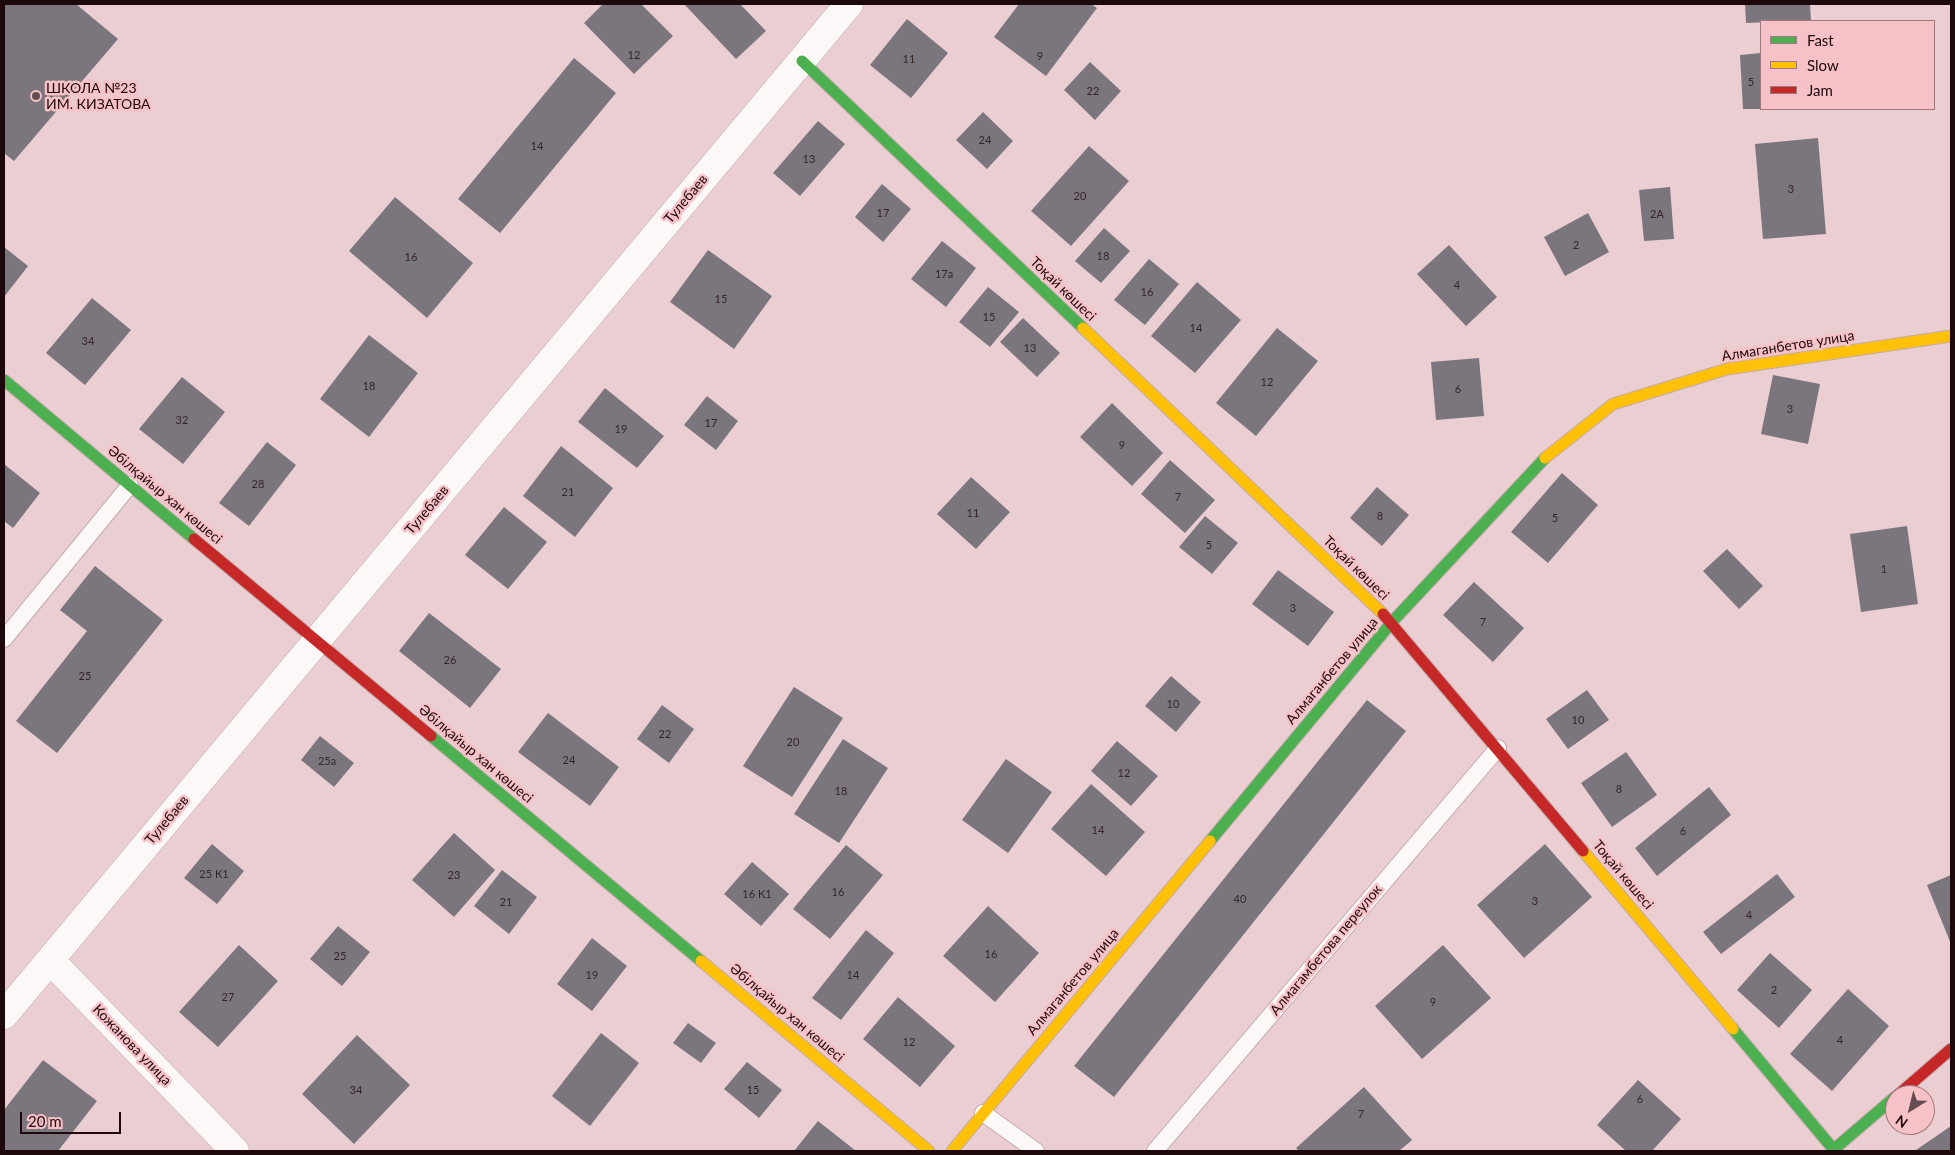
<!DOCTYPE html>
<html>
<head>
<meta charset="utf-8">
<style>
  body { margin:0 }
  #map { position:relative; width:1955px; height:1155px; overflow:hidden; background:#eaced1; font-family:Lato,sans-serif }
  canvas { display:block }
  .frame { position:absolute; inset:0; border:5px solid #1d080c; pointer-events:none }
  .legend { position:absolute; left:1760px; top:20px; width:175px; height:90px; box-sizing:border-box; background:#f7c1c8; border:1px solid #a0777d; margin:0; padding:6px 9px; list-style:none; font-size:15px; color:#1d080c }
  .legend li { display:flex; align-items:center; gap:10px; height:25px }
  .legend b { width:25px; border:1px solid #a0777d }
  .north { position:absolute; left:1885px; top:1085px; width:50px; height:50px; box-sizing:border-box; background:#f7c1c8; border:1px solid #a0777d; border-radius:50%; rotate:216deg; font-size:14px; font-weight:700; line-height:20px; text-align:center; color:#1d080c }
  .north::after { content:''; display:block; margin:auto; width:18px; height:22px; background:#654d51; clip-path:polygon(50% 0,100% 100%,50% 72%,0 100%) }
  .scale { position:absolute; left:20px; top:1112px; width:101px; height:22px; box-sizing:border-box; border:2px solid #1d080c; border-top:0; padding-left:6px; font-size:15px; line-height:18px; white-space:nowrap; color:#1d080c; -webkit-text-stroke:4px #f7c1c8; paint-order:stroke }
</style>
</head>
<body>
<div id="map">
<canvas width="1955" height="1155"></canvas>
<div class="frame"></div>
<ul class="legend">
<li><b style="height:6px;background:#4caf50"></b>Fast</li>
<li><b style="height:6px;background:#ffc107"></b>Slow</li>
<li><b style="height:6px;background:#c62828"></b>Jam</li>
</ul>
<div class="north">N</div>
<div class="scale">20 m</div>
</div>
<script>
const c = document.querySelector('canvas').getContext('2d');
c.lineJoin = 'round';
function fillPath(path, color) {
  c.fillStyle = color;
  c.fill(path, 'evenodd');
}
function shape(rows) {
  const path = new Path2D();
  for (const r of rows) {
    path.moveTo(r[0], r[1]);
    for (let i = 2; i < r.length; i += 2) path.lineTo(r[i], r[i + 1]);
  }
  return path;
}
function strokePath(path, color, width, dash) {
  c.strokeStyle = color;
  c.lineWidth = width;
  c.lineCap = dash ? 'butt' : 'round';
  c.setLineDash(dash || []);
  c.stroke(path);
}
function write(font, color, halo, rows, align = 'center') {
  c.font = font + ' Lato,sans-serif';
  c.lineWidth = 5;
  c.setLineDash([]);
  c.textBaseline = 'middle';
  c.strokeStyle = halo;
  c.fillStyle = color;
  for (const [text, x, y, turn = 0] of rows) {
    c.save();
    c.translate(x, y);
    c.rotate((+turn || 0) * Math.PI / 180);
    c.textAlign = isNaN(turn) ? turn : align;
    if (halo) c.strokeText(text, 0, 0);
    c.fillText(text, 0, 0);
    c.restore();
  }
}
const building = shape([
  [4,4,76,4,118,39,14,161,4,153],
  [603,4,641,4,673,36,634,74,584,23],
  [684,4,740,4,766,31,736,59],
  [1019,4,1091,4,1097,8,1046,76,994,37],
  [1745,4,1810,4,1811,20,1746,23],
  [907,19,948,53,911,98,870,65],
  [1761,53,1761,109,1743,109,1740,55],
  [574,58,616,93,500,233,458,199],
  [1090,62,1121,91,1095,120,1064,90],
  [983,112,1013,141,987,169,956,140],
  [818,121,845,144,800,196,773,173],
  [1818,138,1826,234,1763,239,1755,144],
  [1089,146,1129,181,1071,246,1031,211],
  [882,184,911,209,883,242,855,217],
  [1670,187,1674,239,1644,241,1639,190],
  [395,197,473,263,427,318,349,251],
  [1588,213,1609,252,1565,276,1544,237],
  [1104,228,1130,251,1101,283,1075,261],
  [942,241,976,268,946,307,911,279],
  [1449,245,1497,297,1466,326,1417,274],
  [4,247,28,266,4,297],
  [708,250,772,296,734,349,670,302],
  [1149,259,1179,284,1145,325,1114,300],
  [1197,282,1241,320,1195,373,1151,336],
  [988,287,1019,312,990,347,959,322],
  [92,298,131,330,85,385,46,353],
  [1023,318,1060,353,1037,377,1000,342],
  [1277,328,1318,361,1256,436,1216,403],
  [369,335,418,373,369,437,320,399],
  [1479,358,1484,416,1436,420,1431,362],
  [1773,375,1820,384,1808,444,1761,434],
  [182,377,225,412,183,464,139,429],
  [605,388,664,436,637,468,578,422],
  [707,396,738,421,716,450,684,425],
  [1112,403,1163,453,1132,486,1080,437],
  [267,442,296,465,249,526,219,503],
  [561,446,613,488,575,537,523,496],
  [1170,460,1215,500,1185,533,1141,494],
  [4,464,40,493,13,528,4,521],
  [1562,473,1598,505,1548,563,1511,532],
  [971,477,1010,512,976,549,937,514],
  [1377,487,1409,515,1382,546,1350,518],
  [504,507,547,542,508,589,465,555],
  [1205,516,1238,543,1212,574,1179,547],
  [1907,526,1918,604,1861,612,1850,534],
  [1727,549,1763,586,1739,609,1703,571],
  [95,566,163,620,57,753,16,721,87,631,60,610],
  [1278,570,1334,612,1308,646,1252,604],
  [1474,582,1524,628,1493,662,1443,615],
  [429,613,501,669,470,708,399,651],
  [1171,676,1201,702,1176,732,1145,706],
  [794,687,843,718,792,797,743,766],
  [1587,690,1609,720,1568,749,1546,719],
  [1367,700,1406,731,1114,1097,1074,1066],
  [662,705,694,729,669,763,637,739],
  [548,713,619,767,590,806,518,752],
  [320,736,354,763,334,787,301,760],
  [843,739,888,768,839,843,794,814],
  [1117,741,1158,776,1131,806,1091,771],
  [1626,752,1657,795,1612,827,1581,783],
  [1006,759,1052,792,1008,853,962,820],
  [1091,784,1145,832,1106,876,1051,829],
  [1709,787,1731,815,1657,876,1635,848],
  [454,833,495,870,454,917,412,880],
  [212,844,244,871,217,904,184,878],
  [1545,844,1592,897,1524,958,1477,905],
  [846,845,883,875,830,939,793,909],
  [752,862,789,894,761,926,724,894],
  [502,870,537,897,509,934,474,906],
  [1777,874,1795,897,1721,954,1703,932],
  [1951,875,1951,944,1927,885],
  [988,906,1039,953,995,1002,943,956],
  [338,926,370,952,342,986,310,959],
  [866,930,894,953,841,1020,812,998],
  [592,938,627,966,592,1011,557,984],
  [239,945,278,981,218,1047,179,1012],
  [1443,945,1491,998,1422,1059,1375,1006],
  [1770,953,1812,990,1779,1028,1737,990],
  [1848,989,1889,1026,1832,1091,1790,1054],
  [898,997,955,1046,920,1087,863,1039],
  [688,1023,716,1043,701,1063,673,1043],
  [601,1033,639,1063,590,1126,552,1096],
  [357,1035,410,1085,354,1144,302,1094],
  [43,1060,97,1101,58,1151,4,1151,4,1110],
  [747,1062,782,1090,759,1118,724,1089],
  [1638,1080,1681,1119,1652,1151,1626,1151,1597,1125],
  [1364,1087,1412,1140,1399,1151,1299,1151,1296,1148],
  [818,1121,856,1151,794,1151],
  [1951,1126,1951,1151,1917,1151,1916,1150]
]);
const lane = shape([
  [4,639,130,485],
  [983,1113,1036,1151],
  [1155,1151,1498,748]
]);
const street = shape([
  [50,960,235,1151],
  [4,1015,849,4]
]);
const fast = shape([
  [802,61,1083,328],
  [4,380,194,539],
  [431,736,701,961],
  [1210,841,1392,622,1545,458],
  [1733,1029,1834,1150],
  [1832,1151,1895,1097]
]);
const slow = shape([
  [1083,328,1383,614],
  [1545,458,1613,404,1727,369,1951,336],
  [1583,851,1733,1029],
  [701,961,929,1151],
  [952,1151,1210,841]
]);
const jam = shape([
  [194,539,431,736],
  [1383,614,1583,851],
  [1898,1095,1951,1049]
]);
const markers = [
  [36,96,5,"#654d51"]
];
const numberNames = [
  ["12",634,55],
  ["9",1040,56],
  ["11",909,59],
  ["5",1751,82],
  ["22",1093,91],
  ["24",985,140],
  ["14",537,146],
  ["13",809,159],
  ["3",1791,189],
  ["20",1080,196],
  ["17",883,213],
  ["2А",1657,214],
  ["2",1576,245],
  ["18",1103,256],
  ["16",411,257],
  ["17а",944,274],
  ["4",1457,285],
  ["16",1147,292],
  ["15",721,299],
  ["15",989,317],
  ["14",1196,328],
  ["34",88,341],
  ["13",1030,348],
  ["12",1267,382],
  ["18",369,386],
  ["6",1458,389],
  ["3",1790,409],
  ["32",182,420],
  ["17",711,423],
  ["19",621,429],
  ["9",1122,445],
  ["28",258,484],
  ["21",568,492],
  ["7",1178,497],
  ["11",973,513],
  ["8",1380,516],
  ["5",1555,518],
  ["5",1209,545],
  ["1",1884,569],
  ["3",1293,608],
  ["7",1483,622],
  ["26",450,660],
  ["25",85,676],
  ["10",1173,704],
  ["10",1578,720],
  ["22",665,734],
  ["20",793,742],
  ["24",569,760],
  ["25а",327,761],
  ["12",1124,773],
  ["8",1619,789],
  ["18",841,791],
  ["14",1098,830],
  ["6",1683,831],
  ["25 К1",214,874],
  ["23",454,875],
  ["16",838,892],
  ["16 К1",757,894],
  ["40",1240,899],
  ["3",1535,901],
  ["21",506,902],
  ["4",1749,915],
  ["16",991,954],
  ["25",340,956],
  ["19",592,975],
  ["14",853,975],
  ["2",1774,990],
  ["27",228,997],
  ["9",1433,1002],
  ["4",1840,1040],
  ["12",909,1042],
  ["34",356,1090],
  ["15",753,1090],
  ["6",1640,1099],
  ["7",1361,1114]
];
const poiNames = [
  ["ШКОЛА №23",46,88],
  ["ИМ. КИЗАТОВА",46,104]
];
const streetNames = [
  ["Тулебаев",686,199,-50],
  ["Тоқай көшесі",1063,289,44],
  ["Алмаганбетов улица",1788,346,-9],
  ["Әбілқайыр хан көшесі",165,495,40],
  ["Тулебаев",427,510,-50],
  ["Тоқай көшесі",1356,568,44],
  ["Алмаганбетов улица",1332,671,-50],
  ["Әбілқайыр хан көшесі",476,754,40],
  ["Тулебаев",167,820,-50],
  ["Тоқай көшесі",1623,875,50],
  ["Алмагамбетова переулок",1326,950,-50],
  ["Алмаганбетов улица",1073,982,-50],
  ["Әбілқайыр хан көшесі",787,1013,40],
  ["Кожанова улица",132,1045,46]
];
fillPath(building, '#7b767e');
strokePath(lane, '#c3aaad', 18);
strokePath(street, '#c3aaad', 29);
strokePath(fast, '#c3aaad', 13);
strokePath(slow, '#c3aaad', 13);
strokePath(jam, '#c3aaad', 13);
strokePath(lane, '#fcf8f8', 16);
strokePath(street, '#fcf8f8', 28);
strokePath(fast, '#4caf50', 11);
strokePath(slow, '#ffc107', 11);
strokePath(jam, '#c62828', 11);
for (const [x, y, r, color] of markers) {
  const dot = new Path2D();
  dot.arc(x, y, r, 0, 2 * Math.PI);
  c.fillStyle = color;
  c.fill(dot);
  strokePath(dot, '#f7c1c8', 2);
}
write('11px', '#342428', null, numberNames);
write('14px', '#1d080c', '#f7c1c8', poiNames, 'left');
write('14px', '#1d080c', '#f7c1c8', streetNames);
</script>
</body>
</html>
